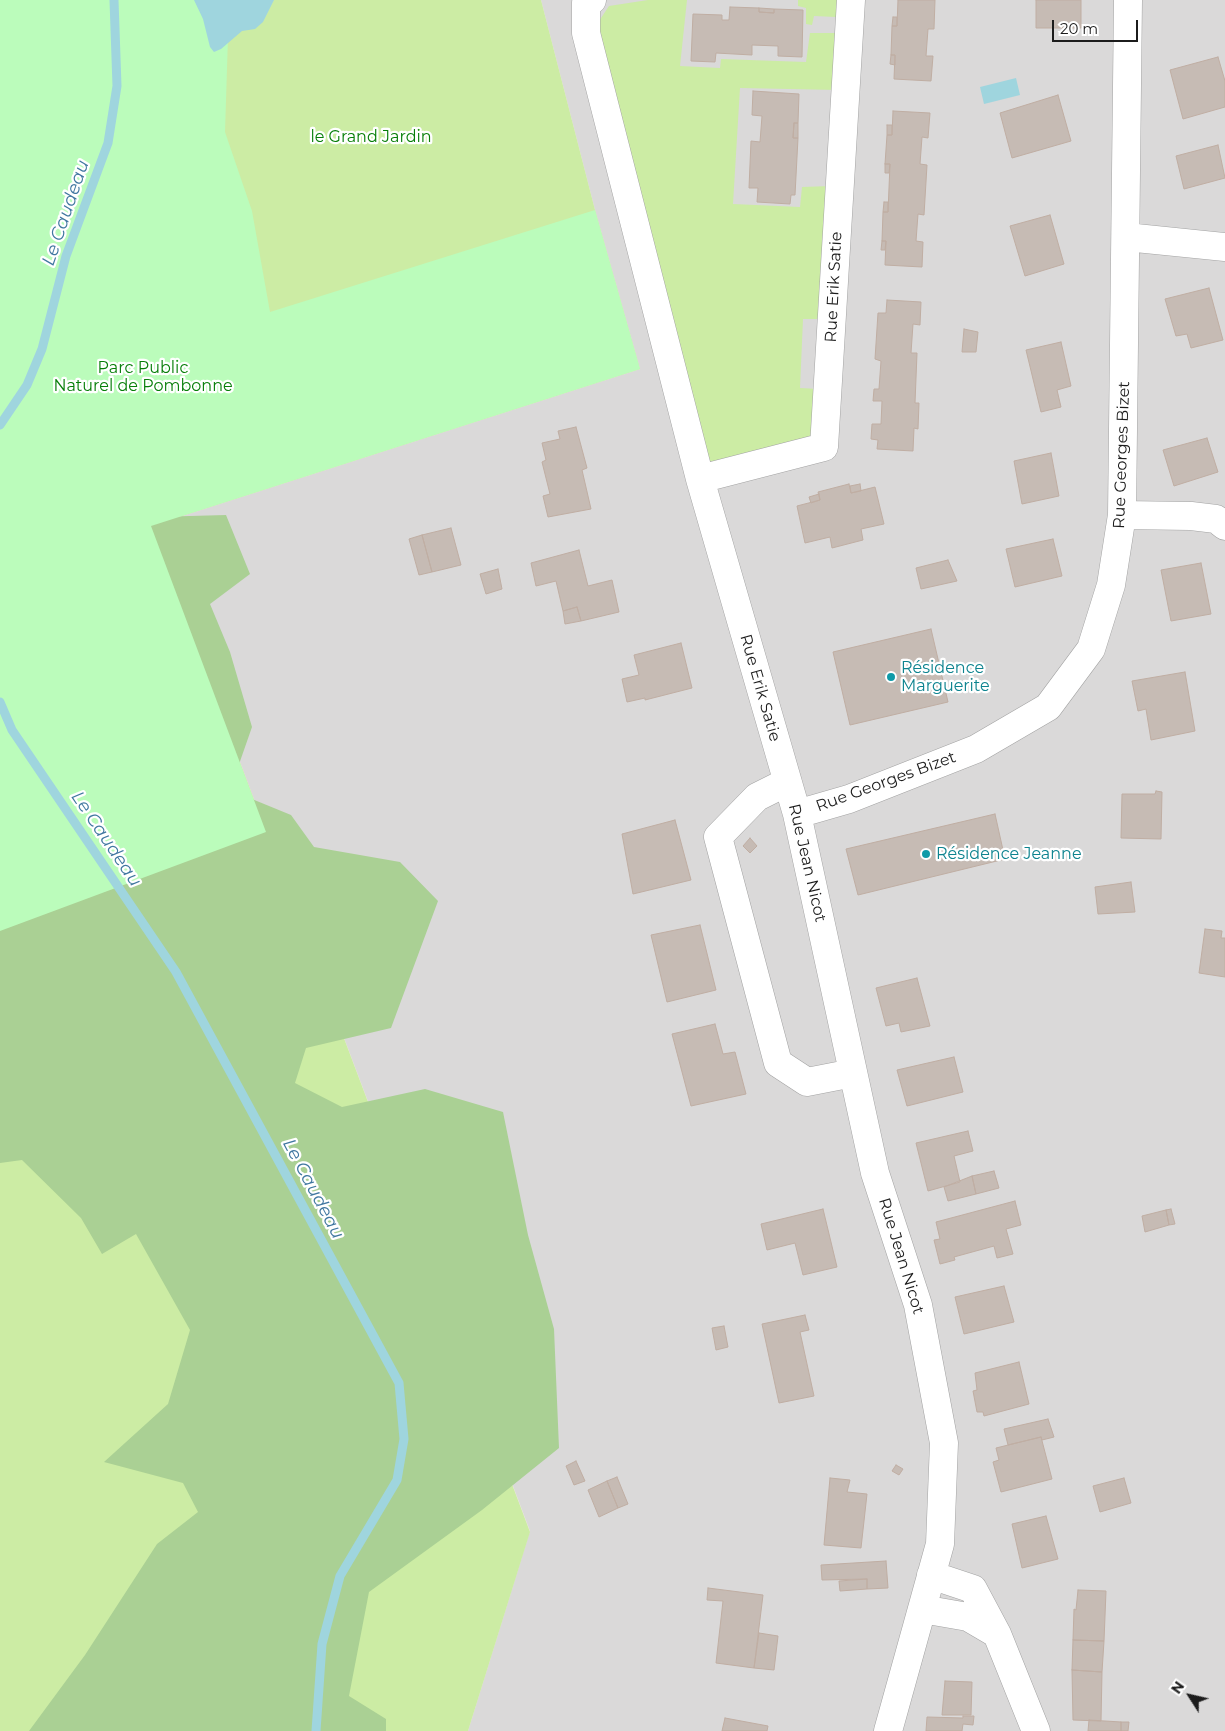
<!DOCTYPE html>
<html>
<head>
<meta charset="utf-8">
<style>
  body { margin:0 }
  #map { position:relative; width:1225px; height:1731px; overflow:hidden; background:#eee9e1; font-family:Montserrat,sans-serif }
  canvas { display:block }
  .north { position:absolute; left:1165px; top:1671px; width:50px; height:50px; -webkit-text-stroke:4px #fff; paint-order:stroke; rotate:305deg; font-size:14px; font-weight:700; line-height:20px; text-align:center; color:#1c1c1c }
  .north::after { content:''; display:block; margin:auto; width:18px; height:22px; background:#1c1c1c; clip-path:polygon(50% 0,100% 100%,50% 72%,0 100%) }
  .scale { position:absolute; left:1052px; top:20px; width:86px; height:22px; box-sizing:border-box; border:2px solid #1c1c1c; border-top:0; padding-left:6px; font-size:15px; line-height:18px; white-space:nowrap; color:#1c1c1c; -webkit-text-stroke:4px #fff; paint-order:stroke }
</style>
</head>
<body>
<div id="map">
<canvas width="1225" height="1731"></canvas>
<div class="north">N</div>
<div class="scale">20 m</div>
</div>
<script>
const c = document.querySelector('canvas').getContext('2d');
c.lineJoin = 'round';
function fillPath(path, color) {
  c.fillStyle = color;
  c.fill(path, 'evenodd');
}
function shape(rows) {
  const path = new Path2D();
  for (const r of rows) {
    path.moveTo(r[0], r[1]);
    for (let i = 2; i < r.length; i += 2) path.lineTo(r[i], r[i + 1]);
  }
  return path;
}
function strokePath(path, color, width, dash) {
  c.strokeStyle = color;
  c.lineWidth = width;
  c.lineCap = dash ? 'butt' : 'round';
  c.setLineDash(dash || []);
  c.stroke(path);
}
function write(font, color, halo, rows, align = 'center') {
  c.font = font + ' Montserrat,sans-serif';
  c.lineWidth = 4.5;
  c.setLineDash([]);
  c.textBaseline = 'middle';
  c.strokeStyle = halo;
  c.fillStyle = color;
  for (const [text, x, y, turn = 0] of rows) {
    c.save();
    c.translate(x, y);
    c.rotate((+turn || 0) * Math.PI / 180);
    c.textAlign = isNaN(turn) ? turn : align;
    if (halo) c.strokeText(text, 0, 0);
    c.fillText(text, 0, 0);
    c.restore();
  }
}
const residential = shape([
  [541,0,1225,0,1225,1731,468,1731,530,1531,151,526,640,369,595,210]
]);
const grass = shape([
  [0,0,541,0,595,210,640,369,151,526,530,1532,468,1731,0,1731],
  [648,0,687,0,680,66,720,68,721,59,806,62,810,33,841,33,838,90,740,88,733,204,800,207,802,187,831,186,824,319,803,319,800,388,819,389,815,438,710,464,598,34,599,21,609,6],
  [798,0,839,0,836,17,814,16,812,25,806,24,806,8,798,6]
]);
const forest = shape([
  [226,515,250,574,210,604,230,652,252,727,230,790,291,815,314,847,400,862,438,901,391,1028,306,1048,295,1083,342,1107,425,1089,503,1112,528,1235,554,1329,559,1448,482,1510,369,1592,349,1696,386,1719,386,1731,29,1731,85,1655,157,1544,198,1512,183,1483,104,1462,168,1404,190,1330,136,1234,102,1254,81,1218,22,1160,0,1163,0,541,117,518]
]);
const park = shape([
  [0,0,226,0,228,37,225,132,252,211,270,312,595,210,640,369,151,526,266,832,0,931]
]);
const water = shape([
  [194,0,274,0,263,22,255,29,242,31,221,49,214,52,210,47,203,19],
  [1016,78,1020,95,984,104,980,87]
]);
const stream = shape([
  [0,425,27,385,42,349,66,256,108,143,117,86,114,0],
  [0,702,12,730,176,972,399,1383,404,1439,397,1480,340,1576,322,1644,316,1731]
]);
const building = shape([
  [898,0,935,0,934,29,928,29,926,56,933,56,931,81,894,79,895,55,891,55,892,26,897,26,898,0],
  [1036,0,1081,0,1081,28,1036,28,1036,0],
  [730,7,759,8,759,12,774,13,774,9,803,10,802,57,778,56,778,46,752,45,752,55,716,53,715,62,691,61,693,14,722,15,722,20,729,20,730,7],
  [759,8,774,9,774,13,759,12,759,8],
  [893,17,897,17,897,26,892,26,893,17],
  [891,55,895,55,895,65,890,64,891,55],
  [1218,57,1225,81,1225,107,1183,119,1170,70,1218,57],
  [753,91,799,94,798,123,794,123,793,138,798,138,795,195,791,195,790,204,757,202,758,188,749,188,751,141,760,142,762,116,752,115,753,91],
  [1058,95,1071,141,1012,158,1000,113,1058,95],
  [893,111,930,113,928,138,922,137,920,164,927,165,924,215,918,214,916,241,923,242,922,267,885,265,886,241,882,241,883,212,888,212,890,164,885,164,887,135,892,135,893,111],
  [794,123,798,123,798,138,793,138,794,123],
  [887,125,892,125,892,135,887,135,887,125],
  [1218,145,1225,178,1184,189,1176,156,1218,145],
  [885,164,890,164,889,173,885,173,885,164],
  [884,202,888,202,888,212,883,212,884,202],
  [1050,215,1064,264,1025,276,1010,226,1050,215],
  [882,241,886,241,885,250,881,250,882,241],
  [1209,288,1223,340,1191,348,1187,334,1176,336,1165,299,1209,288],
  [887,300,921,302,920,325,913,324,911,353,917,353,915,403,919,403,918,429,914,428,913,451,877,449,878,440,871,439,872,424,881,424,882,401,873,401,874,389,879,389,881,361,875,359,878,313,886,313,887,300],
  [964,329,978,332,976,352,962,352,964,329],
  [1061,342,1071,386,1057,390,1061,407,1041,412,1026,350,1061,342],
  [576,427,587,468,582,470,591,509,548,517,543,496,550,494,542,462,546,460,542,443,560,439,558,431,576,427],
  [1207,438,1218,472,1174,486,1163,450,1207,438],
  [1051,453,1059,496,1022,504,1014,461,1051,453],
  [849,484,851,493,875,487,884,524,861,529,863,540,832,548,830,537,805,543,797,506,820,500,818,492,849,484],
  [860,484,861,491,851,493,850,486,860,484],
  [819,494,820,500,811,503,809,497,819,494],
  [451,528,461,565,432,572,422,535,451,528],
  [422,535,432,572,419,575,409,539,422,535],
  [1053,539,1062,576,1015,587,1006,549,1053,539],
  [579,550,588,586,612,580,619,612,581,621,577,607,563,611,556,581,536,586,531,563,579,550],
  [948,560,957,581,921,589,916,568,948,560],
  [1201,563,1211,614,1171,621,1161,570,1201,563],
  [498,569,502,589,486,594,480,574,498,569],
  [577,607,581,621,565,624,563,611,577,607],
  [931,629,948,702,850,725,833,652,931,629],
  [681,643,692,688,645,700,645,698,627,702,622,679,639,675,634,655,681,643],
  [1185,672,1195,731,1151,740,1146,709,1138,711,1132,681,1185,672],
  [1156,791,1162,792,1161,839,1121,838,1122,794,1155,794,1156,791],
  [995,814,1005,859,858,895,846,849,995,814],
  [675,820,691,880,633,894,622,834,675,820],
  [750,838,757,846,750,853,743,846,750,838],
  [1131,882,1135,912,1098,914,1095,887,1131,882],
  [700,925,716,990,667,1002,651,935,700,925],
  [1205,929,1222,931,1221,938,1225,938,1225,977,1199,973,1205,929],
  [917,978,930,1026,901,1032,899,1023,886,1026,876,988,917,978],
  [715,1024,723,1054,735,1052,746,1094,691,1106,672,1034,715,1024],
  [954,1057,963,1092,907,1106,897,1070,954,1057],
  [968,1131,973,1151,954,1156,960,1182,928,1191,916,1143,968,1131],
  [994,1171,999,1188,976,1194,972,1176,994,1171],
  [972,1176,976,1194,948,1201,944,1187,972,1176],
  [1015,1201,1021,1225,1006,1229,1013,1254,997,1258,994,1246,954,1257,955,1260,940,1264,934,1240,940,1239,936,1222,1015,1201],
  [823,1209,837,1267,803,1275,795,1243,767,1250,761,1224,823,1209],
  [1171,1209,1175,1224,1169,1225,1166,1210,1171,1209],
  [1166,1210,1169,1225,1145,1232,1142,1216,1166,1210],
  [1004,1286,1014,1322,964,1334,955,1297,1004,1286],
  [805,1315,809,1330,800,1332,814,1396,779,1403,762,1324,805,1315],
  [724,1326,728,1347,716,1350,712,1328,724,1326],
  [1019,1362,1029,1404,984,1416,983,1412,977,1412,973,1391,977,1390,975,1373,1019,1362],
  [1048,1419,1054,1437,1042,1440,1041,1437,1008,1445,1004,1429,1048,1419],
  [1041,1437,1052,1479,1001,1492,993,1462,999,1460,996,1448,1041,1437],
  [576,1461,585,1481,574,1485,566,1466,576,1461],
  [896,1465,903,1469,899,1475,892,1471,896,1465],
  [617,1477,628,1504,618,1508,607,1481,617,1477],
  [830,1478,850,1480,847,1492,867,1494,861,1548,824,1545,830,1478],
  [1124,1478,1131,1503,1100,1512,1093,1486,1124,1478],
  [607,1481,618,1508,599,1517,588,1490,607,1481],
  [1046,1516,1058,1559,1022,1568,1012,1524,1046,1516],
  [886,1561,888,1588,867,1589,867,1579,822,1580,821,1565,886,1561],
  [867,1579,867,1589,840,1591,839,1581,867,1579],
  [708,1588,763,1595,754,1668,716,1663,723,1601,707,1600,708,1588],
  [1078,1590,1106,1591,1104,1641,1073,1640,1074,1609,1076,1610,1078,1590],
  [759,1633,778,1636,774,1670,754,1668,759,1633],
  [1073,1640,1104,1641,1102,1672,1072,1670,1073,1640],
  [1072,1670,1102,1672,1101,1721,1073,1720,1072,1670],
  [945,1681,972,1682,971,1715,942,1715,945,1681],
  [963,1716,974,1716,973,1725,963,1724,962,1731,926,1731,927,1717,963,1718,963,1716],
  [725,1718,768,1726,767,1731,722,1731,725,1718],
  [1089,1720,1121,1722,1121,1731,1088,1731,1089,1720],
  [1121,1722,1129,1722,1128,1731,1121,1731,1121,1722]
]);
const minor = shape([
  [592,0,586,3,586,33,700,479,797,814,875,1173,918,1305,944,1443,940,1544,888,1731],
  [1126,237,1225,247],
  [700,479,824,447,851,0],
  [1122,515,1191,516,1216,519,1225,526],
  [787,782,757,797,718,837,778,1063,807,1082,853,1073],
  [797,814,849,799,976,749,1048,707,1091,649,1111,585,1122,515,1128,0],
  [931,1575,973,1589,997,1634,1036,1731],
  [922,1609,968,1617,997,1634]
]);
const markers = [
  [891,677,5,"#0f9aa8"],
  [926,854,5,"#0f9aa8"]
];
const parkNames = [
  ["le Grand Jardin",371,137],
  ["Parc Public",143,368],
  ["Naturel de Pombonne",143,386]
];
const streetNames = [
  ["Rue Erik Satie",834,287,-87],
  ["Rue Georges Bizet",1122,455,-88],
  ["Rue Erik Satie",760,688,74],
  ["Rue Georges Bizet",886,782,-20],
  ["Rue Jean Nicot",807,863,77],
  ["Rue Jean Nicot",901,1256,73]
];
const cultureNames = [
  ["Résidence",901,668],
  ["Marguerite",901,686],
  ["Résidence Jeanne",936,854]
];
const waterNames = [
  ["Le Caudeau",66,213,-71],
  ["Le Caudeau",106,839,56],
  ["Le Caudeau",313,1189,62]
];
fillPath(residential, '#dad9d9');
fillPath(grass, '#cceca4');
fillPath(forest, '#aad094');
fillPath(park, '#bbfcbb');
fillPath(water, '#9fd5de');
strokePath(stream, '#9fd5de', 9);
fillPath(building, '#c6bbb4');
strokePath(building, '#c0aea3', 1);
strokePath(minor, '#a3a3a3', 29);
strokePath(minor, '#fff', 28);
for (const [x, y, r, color] of markers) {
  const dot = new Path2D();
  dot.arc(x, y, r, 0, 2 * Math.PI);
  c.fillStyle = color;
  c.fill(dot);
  strokePath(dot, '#fff', 2);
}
write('16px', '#067e08', '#fff', parkNames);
write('16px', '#1c1c1c', '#fff', streetNames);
write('16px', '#0d838f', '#fff', cultureNames, 'left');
write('italic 18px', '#4077a0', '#fff', waterNames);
</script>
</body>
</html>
